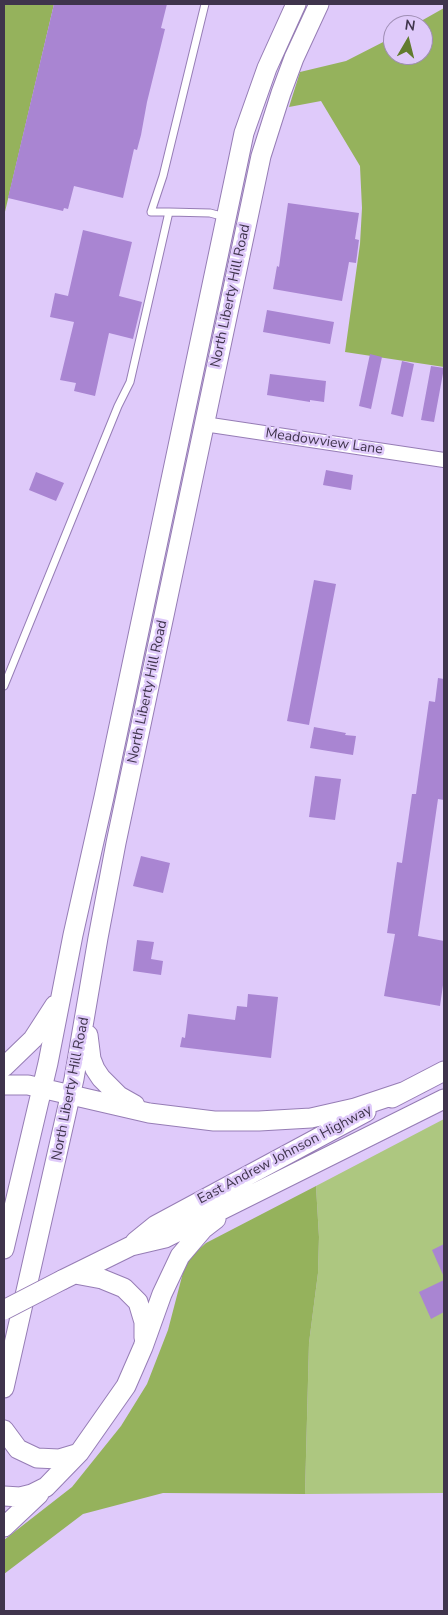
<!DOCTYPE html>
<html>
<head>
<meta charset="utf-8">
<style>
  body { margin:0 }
  #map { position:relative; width:448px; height:1615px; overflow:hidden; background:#dfcafa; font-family:"Nunito Sans",sans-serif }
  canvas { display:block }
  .frame { position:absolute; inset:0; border:5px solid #3f344c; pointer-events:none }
  .north { position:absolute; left:383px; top:15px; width:50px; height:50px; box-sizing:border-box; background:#dfcafa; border:1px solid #9f8eb4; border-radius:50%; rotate:8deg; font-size:14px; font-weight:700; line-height:20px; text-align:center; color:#3f344c }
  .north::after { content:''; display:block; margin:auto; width:18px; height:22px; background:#627b2e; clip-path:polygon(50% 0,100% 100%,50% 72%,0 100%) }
</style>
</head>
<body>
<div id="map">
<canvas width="448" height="1615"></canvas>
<div class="frame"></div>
<div class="north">N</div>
</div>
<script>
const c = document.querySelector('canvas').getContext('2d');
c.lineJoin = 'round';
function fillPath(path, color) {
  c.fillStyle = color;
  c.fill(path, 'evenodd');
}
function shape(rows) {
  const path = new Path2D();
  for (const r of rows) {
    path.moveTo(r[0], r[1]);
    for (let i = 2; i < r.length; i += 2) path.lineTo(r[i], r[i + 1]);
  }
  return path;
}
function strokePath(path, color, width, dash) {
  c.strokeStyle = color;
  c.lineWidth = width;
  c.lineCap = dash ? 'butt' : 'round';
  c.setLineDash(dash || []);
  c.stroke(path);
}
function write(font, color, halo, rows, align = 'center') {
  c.font = font + ' "Nunito Sans",sans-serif';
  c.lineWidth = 5;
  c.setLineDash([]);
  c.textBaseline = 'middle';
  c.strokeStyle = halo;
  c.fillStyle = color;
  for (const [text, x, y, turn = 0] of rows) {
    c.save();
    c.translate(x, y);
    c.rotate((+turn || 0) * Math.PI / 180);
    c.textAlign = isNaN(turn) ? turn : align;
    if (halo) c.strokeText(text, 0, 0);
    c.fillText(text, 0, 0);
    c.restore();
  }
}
const green = shape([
  [444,1119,444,1493,305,1494,309,1343,318,1273,319,1237,316,1186]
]);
const forest = shape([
  [4,4,54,4,4,216],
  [444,8,444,367,345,352,360,244,362,208,360,166,321,101,289,107,300,72,346,61,393,37,393,55,423,55,423,25,414,25],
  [316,1186,319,1237,318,1273,309,1343,305,1494,163,1493,83,1514,4,1574,4,1540,72,1487,121,1426,147,1384,168,1330,186,1261,206,1243]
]);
const building = shape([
  [54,4,167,4,161,28,165,29,147,102,141,135,137,150,134,149,123,198,74,186,68,209,64,208,63,211,8,198],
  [288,203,359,213,355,239,359,240,356,263,349,262,342,301,273,289,277,266,279,267],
  [83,230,132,242,119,296,142,302,133,339,109,333,95,396,74,391,76,383,60,380,74,322,50,317,55,293,68,296],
  [267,310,334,322,330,344,263,332],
  [370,354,382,357,371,409,359,406],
  [402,361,414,364,403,417,391,414],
  [431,366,444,368,434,422,421,420],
  [270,374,326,381,324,402,310,400,310,402,267,395],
  [326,470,353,475,351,490,323,485],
  [36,472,64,483,56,501,29,490],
  [314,580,336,584,309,725,287,721],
  [438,678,444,679,444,800,438,799,418,936,444,941,444,978,440,1006,384,996,395,934,387,933,397,862,402,863,412,794,416,794,429,701,435,702],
  [314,727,346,733,345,735,356,736,353,755,310,748],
  [315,776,341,779,335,820,309,817],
  [141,856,170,863,163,893,133,886],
  [137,940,154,942,151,959,163,961,161,975,133,971],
  [248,994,278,997,271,1058,180,1047,182,1037,185,1038,188,1014,235,1020,237,1006,247,1007],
  [444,1244,444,1277,432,1250],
  [444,1280,444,1312,431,1319,419,1292]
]);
const lane = shape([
  [169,212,151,212,163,176,205,4],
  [4,686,118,406,130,382,169,212,210,213,225,217]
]);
const street = shape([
  [204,424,444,460]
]);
const secondary = shape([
  [88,1035,91,1059,95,1069,101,1078,119,1096,135,1105],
  [4,1067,33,1039,55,1005],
  [4,1085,28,1085,149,1113,214,1121,259,1121,311,1118,355,1108,403,1092],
  [392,1098,444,1071],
  [135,1242,156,1225,366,1112],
  [4,1249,48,1063,73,935,104,797,239,157,244,133,267,68,296,4],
  [75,1274,102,1279,124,1288,138,1302,144,1322,144,1338],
  [62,1280,131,1246,165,1238,444,1099],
  [4,1388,74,1079,98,938,116,843,261,156,281,93,294,58,319,4],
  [4,1430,18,1449,37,1458,59,1459,79,1453],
  [4,1496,20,1497,32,1494,46,1487,79,1453,126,1386,143,1347,162,1294,180,1256,203,1229,216,1219],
  [4,1527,39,1494]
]);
const secondaryBridge = shape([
  [4,1310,62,1280]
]);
const streetNames = [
  ["North Liberty Hill Road",231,296,-78],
  ["Meadowview Lane",324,442,8],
  ["North Liberty Hill Road",148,692,-78],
  ["North Liberty Hill Road",71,1089,-79],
  ["East Andrew Johnson Highway",285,1155,-28]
];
fillPath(green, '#adc780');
fillPath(forest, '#95b25c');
fillPath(building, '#a985d2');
strokePath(lane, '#967db5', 9);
strokePath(street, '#967db5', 16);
strokePath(secondary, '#967db5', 21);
strokePath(lane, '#fff', 7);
strokePath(street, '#fff', 14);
strokePath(secondary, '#fff', 19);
strokePath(secondaryBridge, '#967db5', 21, []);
strokePath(secondaryBridge, '#fff', 19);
write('14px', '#3f344c', '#dfcafa', streetNames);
</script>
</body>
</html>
